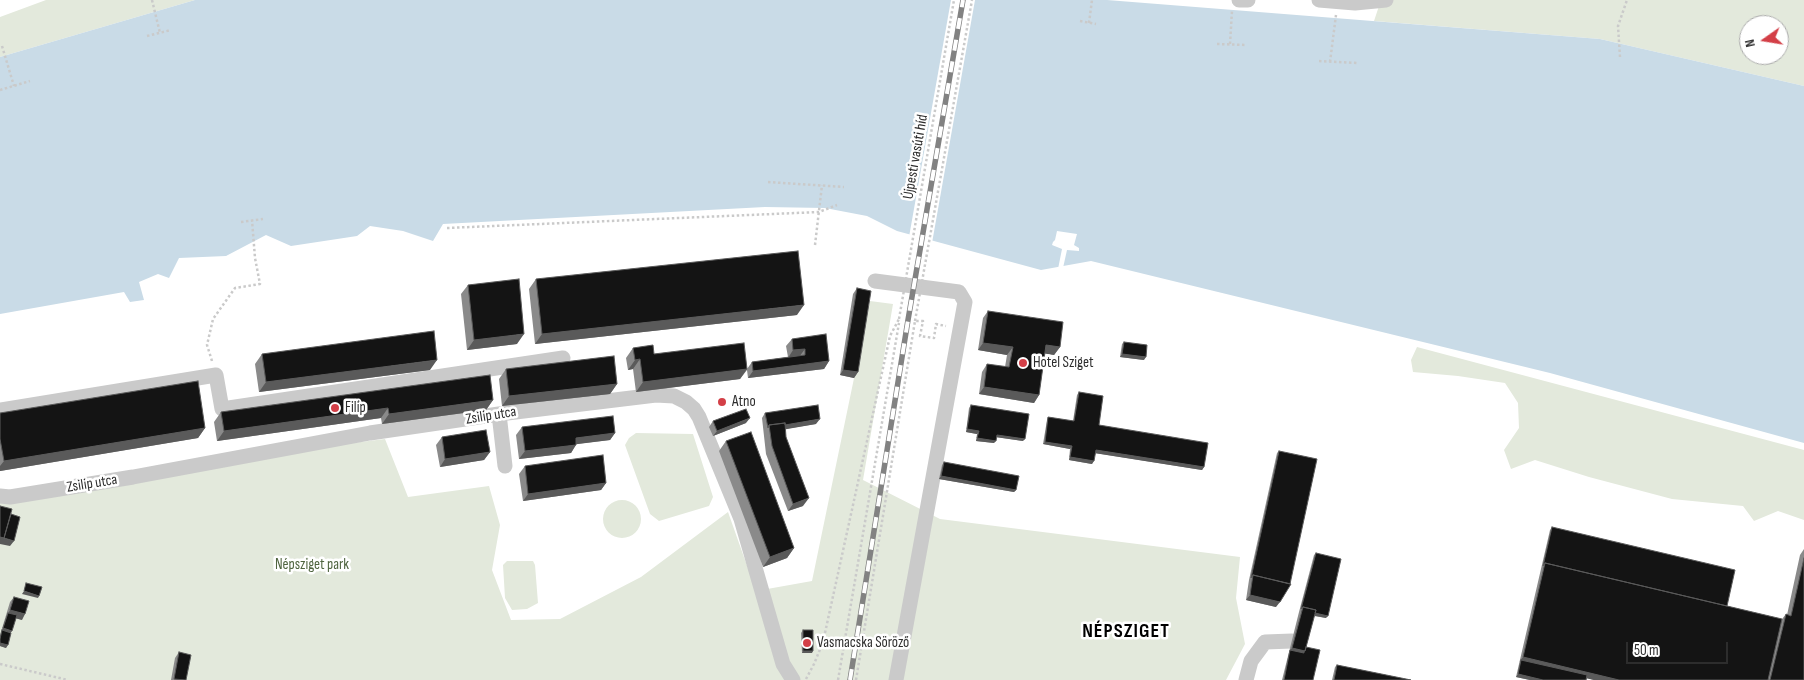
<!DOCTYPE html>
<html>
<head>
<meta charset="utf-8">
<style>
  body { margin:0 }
  #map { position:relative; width:1804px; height:680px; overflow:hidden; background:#fff; font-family:"Sofia Sans Condensed",sans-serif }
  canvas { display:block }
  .north { position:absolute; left:1739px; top:15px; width:50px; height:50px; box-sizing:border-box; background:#fff; border:1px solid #ababab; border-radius:50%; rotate:257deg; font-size:14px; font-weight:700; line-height:20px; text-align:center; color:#2d2d2d }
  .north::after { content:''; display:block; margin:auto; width:18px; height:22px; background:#d33f47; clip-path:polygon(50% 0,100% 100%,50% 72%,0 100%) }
  .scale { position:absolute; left:1626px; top:642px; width:102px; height:22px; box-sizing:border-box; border:2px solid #2d2d2d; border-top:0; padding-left:6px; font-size:15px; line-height:18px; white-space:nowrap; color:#2d2d2d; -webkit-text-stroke:4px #fff; paint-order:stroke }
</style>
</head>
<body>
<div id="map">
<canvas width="1804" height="680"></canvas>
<div class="north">N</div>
<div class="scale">50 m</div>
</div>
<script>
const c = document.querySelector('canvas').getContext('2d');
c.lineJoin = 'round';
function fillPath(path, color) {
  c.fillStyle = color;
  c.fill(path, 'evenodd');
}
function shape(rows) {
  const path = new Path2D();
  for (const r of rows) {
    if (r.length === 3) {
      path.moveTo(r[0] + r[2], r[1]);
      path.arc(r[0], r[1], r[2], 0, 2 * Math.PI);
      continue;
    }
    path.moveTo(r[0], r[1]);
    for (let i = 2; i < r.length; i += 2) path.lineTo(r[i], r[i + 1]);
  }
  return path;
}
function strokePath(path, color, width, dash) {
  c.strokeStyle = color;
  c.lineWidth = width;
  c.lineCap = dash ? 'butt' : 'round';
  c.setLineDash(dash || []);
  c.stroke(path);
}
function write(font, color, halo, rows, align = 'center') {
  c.font = font + ' "Sofia Sans Condensed",sans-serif';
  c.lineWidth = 5;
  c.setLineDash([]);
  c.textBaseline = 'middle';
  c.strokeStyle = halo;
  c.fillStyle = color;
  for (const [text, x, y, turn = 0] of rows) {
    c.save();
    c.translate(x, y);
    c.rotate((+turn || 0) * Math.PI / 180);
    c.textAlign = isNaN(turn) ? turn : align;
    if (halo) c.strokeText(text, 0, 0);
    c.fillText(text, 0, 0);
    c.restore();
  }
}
const green = shape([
  [46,0,195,0,0,57,0,17],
  [1381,0,1804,0,1804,86,1600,39,1374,21],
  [1749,25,1779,25,1779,55,1749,55],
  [870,301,893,304,863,480,940,519,1240,557,1236,598,1245,644,1226,680,0,680,0,496,238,457,385,439,408,497,489,486,500,525,492,570,511,620,560,619,641,577,728,512,756,591,812,581],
  [1417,347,1804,450,1804,520,1778,511,1754,521,1743,506,1672,499,1589,477,1535,460,1511,469,1504,450,1519,428,1518,403,1505,383,1458,376,1413,372,1411,360],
  [636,433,693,434,713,497,709,506,659,521,650,514,625,445,629,438],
  [622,519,19],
  [507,561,533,561,535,565,538,603,527,609,512,610,505,598,503,565]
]);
const water = shape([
  [195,0,1107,0,1600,39,1804,86,1804,443,1550,373,1091,261,1041,270,897,231,867,216,825,208,765,207,443,224,433,241,403,231,370,226,357,236,291,246,266,235,226,256,179,258,169,278,158,274,139,282,144,300,130,302,124,292,0,314,0,57]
]);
const pier = shape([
  [951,0,975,0,932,243,909,237],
  [1057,231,1077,234,1074,245,1079,248,1079,251,1067,250,1063,268,1058,269,1062,249,1052,245,1053,242,1055,240]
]);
const path = shape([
  [152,0,160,33],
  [1080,21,1096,24],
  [1089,23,1092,0],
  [147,36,171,30],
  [1217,44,1246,45],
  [1230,44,1232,11],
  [2,46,14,86],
  [1620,57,1618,26,1627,0],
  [1319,61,1357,63],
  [1330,62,1336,15],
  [0,90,30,81],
  [768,182,844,187],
  [241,222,263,219],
  [447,228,819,212,837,205],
  [815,245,822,185],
  [212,361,207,345,213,319,235,288,260,284,255,258,252,220],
  [0,664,68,680],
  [806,679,814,664,823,642,890,336,899,319],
  [838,680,899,323],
  [856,680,915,321,923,321,920,336,934,338,936,324,946,326]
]);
const minor = shape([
  [1239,0,1248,0],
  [1319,0,1355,3,1386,0],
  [875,281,959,292,965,302,896,680],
  [0,410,216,375,222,409,563,358],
  [499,414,505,466],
  [0,496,10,497,133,477,370,433,499,414,656,395,674,396,686,402,694,409,699,417,741,519,783,664,793,680],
  [1246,680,1251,661,1265,642,1292,641]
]);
const rail = shape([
  [850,680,908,320,963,0]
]);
const pathBridge = shape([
  [899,319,954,0],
  [915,321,972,0]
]);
const wall = shape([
  [536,279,797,315,535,344,529,289],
  [468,285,517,344,467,350,461,294],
  [857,288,858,372,854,378,840,375,853,294],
  [988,311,1060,347,1054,355,1045,353,1039,395,1034,403,979,394,982,372,987,364,1005,367,1007,355,978,350,983,318],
  [792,339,829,361,824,369,748,378,747,370,740,379,636,392,633,369,628,370,626,358,633,348,654,354,747,369,752,362,788,357,786,346],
  [1124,342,1144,360,1120,357,1122,344],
  [262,354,430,370,259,392,255,364],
  [506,369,617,384,610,394,502,406,499,379],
  [1079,392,1099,425,1204,467,1202,470,1095,453,1092,464,1069,460,1070,449,1043,444,1047,420,1048,417,1073,421,1077,395],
  [493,400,486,410,382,424,381,418,217,441,214,422,221,412],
  [971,405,1023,441,996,437,994,443,976,441,977,434,966,432,969,408],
  [0,413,205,428,198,438,0,471],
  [765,413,816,424,785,429,786,437,803,506,788,511,766,454,762,418],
  [713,421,746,423,713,436,709,427],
  [522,427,615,433,610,440,576,444,571,453,519,459,516,435],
  [442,437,490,452,484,460,440,467,436,445],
  [726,441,794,548,787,558,763,567,719,451],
  [1279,451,1276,607,1246,600,1249,580,1277,453],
  [944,462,1016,490,1014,492,939,479,942,465],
  [525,466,606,483,601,490,523,501,519,474],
  [1552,527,1727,606,1782,619,1786,614,1787,615,1800,555,1804,549,1804,680,1594,680,1587,678,1586,680,1530,680,1516,677,1550,530],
  [1316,553,1326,618,1314,616,1306,647,1313,680,1282,680,1299,612,1314,555],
  [14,597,22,620,16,618,6,648,0,646,0,635,10,602],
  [803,630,812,653,802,653,801,633],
  [179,652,186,680,171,680,175,658],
  [1337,665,1411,680,1332,680,1335,667]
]);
const shadedWall = shape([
  [804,305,797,315,535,344,542,334],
  [524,334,517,344,467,350,474,340],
  [983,343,1013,347,1007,355,978,350],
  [1046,345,1060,347,1054,355,1041,353],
  [805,349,799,357,788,358,793,350],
  [1122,354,1146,357,1144,360,1120,357],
  [640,359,633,369,628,370,635,360],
  [437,360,430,370,259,392,266,382],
  [829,361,824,369,748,378,753,371],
  [747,369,740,379,636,392,643,382],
  [843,370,858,372,854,378,840,375],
  [617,384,610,394,502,406,509,396],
  [984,387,1039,395,1034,403,979,394],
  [493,400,486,410,382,424,389,414],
  [388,408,381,418,217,441,224,431],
  [750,418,746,423,713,436,717,431],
  [820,419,816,424,770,432,770,427],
  [205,428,198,438,0,471,0,466,4,461],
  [967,429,979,431,977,434,966,432],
  [615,433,610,440,570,445,576,438],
  [997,435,1025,439,1023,441,995,437],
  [977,438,996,441,994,443,976,441],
  [1045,442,1072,446,1070,449,1043,444],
  [576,445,571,453,519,459,525,451],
  [1096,450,1204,467,1202,470,1094,453],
  [490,452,484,460,440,467,445,459],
  [1070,457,1094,461,1092,464,1069,460],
  [941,476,1016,490,1014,492,939,479],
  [606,483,601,490,523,501,528,494],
  [809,498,803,506,788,511,793,504],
  [0,537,14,541,10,546,0,544],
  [794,548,787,558,763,567,770,557],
  [24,591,39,596,38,598,22,594],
  [1250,595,1280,602,1276,607,1246,600],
  [10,610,25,614,22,620,7,616],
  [1302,610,1328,616,1326,618,1301,613],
  [3,628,12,631,10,633,2,631],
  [0,643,8,645,6,648,0,646],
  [1292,648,1305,651,1302,656,1290,650],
  [803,651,813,651,812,653,802,653],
  [1523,657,1619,680,1594,680,1520,663,1521,660,1519,662],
  [1518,674,1543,680,1530,680,1516,677]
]);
const building = shape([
  [798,251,804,305,542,334,536,279,798,251],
  [519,279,524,334,474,340,468,285,519,279],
  [857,288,871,291,858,372,843,370,857,288],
  [988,311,1063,322,1060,347,1046,345,1039,395,984,387,987,364,1009,367,1013,347,983,343,988,311],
  [434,331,437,360,266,382,262,354,434,331],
  [826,334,829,361,753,371,752,362,805,355,805,349,793,350,792,339,826,334],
  [1124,342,1147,345,1146,357,1122,354,1124,342],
  [744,343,747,369,643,382,640,359,635,360,633,348,653,345,654,354,744,343],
  [614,356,617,384,509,396,506,369,614,356],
  [490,375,493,400,389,414,388,408,224,431,221,412,490,375],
  [198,381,205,428,4,461,0,439,0,413,198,381],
  [1079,392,1103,396,1099,425,1208,443,1204,467,1096,450,1094,461,1070,457,1072,446,1045,442,1048,417,1074,421,1079,392],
  [818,405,820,419,785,425,785,423,769,425,768,428,765,413,818,405],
  [971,405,1029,414,1025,439,997,435,996,441,977,438,979,431,967,429,971,405],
  [746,409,750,418,717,431,713,421,746,409],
  [613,416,615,433,576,438,576,445,525,451,522,427,613,416],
  [785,423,786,437,809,498,793,504,772,446,769,425,785,423],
  [486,430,490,452,445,459,442,437,486,430],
  [751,432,794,548,770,557,726,441,751,432],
  [1279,451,1317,459,1290,584,1253,575,1251,578,1279,451],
  [603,455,606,483,528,494,525,466,603,455],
  [944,462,1019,476,1016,490,941,476,944,462],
  [0,506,12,509,4,538,0,537,0,506],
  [11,514,20,517,14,541,4,538,11,514],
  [1552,527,1735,570,1727,606,1545,563,1543,566,1552,527],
  [1316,553,1341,559,1328,616,1315,613,1316,610,1303,607,1301,609,1316,553],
  [1804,558,1804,680,1770,680,1786,614,1791,616,1804,558],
  [1545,563,1782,619,1768,680,1619,680,1523,657,1545,563],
  [1253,575,1291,584,1280,602,1250,595,1253,575],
  [26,583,42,587,39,596,24,591,26,583],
  [14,597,29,601,25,614,10,610,14,597],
  [1303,607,1316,610,1305,651,1292,648,1303,607],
  [8,613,17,615,12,631,3,628,8,613],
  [2,630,11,633,8,645,0,643,0,639,2,630],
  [803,630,813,630,813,651,803,651,803,630],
  [1306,647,1320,650,1313,680,1284,680,1290,650,1304,653,1304,651,1305,651,1306,647],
  [179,652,191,655,186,680,174,679,179,652],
  [1521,660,1587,675,1586,680,1543,680,1518,674,1521,660],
  [1337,665,1411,680,1334,680,1337,665]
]);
const markers = [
  [1023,363,5,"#d33f47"],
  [722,402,5,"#d33f47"],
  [335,408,5,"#d33f47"],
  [807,643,5,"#d33f47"]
];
const streetNames = [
  ["Újpesti vasúti híd",916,157,-80],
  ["Zsilip utca",491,416,-9],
  ["Zsilip utca",92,484,-9]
];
const poiNames = [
  ["Hotel Sziget",1033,363],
  ["Atno",732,402],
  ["Filip",345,408],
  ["Vasmacska Söröző",817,643]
];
const parkNames = [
  ["Népsziget park",312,565]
];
const districtNames = [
  ["NÉPSZIGET",1126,632]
];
fillPath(green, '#e3e9dc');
fillPath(water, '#c9dbe7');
fillPath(pier, '#fff');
strokePath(path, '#cacaca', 2.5, [2.5, 2.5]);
strokePath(minor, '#cacaca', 15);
strokePath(rail, '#828282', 5.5);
strokePath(rail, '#fff', 4, [11]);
strokePath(pathBridge, '#cacaca', 2.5, [2.5, 2.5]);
fillPath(wall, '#8a8a8a');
fillPath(shadedWall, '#5a5a5a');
fillPath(building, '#141414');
strokePath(building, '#5a5a5a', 1);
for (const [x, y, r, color] of markers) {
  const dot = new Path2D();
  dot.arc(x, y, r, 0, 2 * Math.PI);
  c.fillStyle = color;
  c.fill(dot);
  strokePath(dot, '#fff', 2);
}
write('15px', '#2d2d2d', '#fff', streetNames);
write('15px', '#2d2d2d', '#fff', poiNames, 'left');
write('15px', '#4f643f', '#fff', parkNames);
c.letterSpacing = '1px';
write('bold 20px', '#000', '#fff', districtNames);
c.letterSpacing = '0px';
</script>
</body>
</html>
